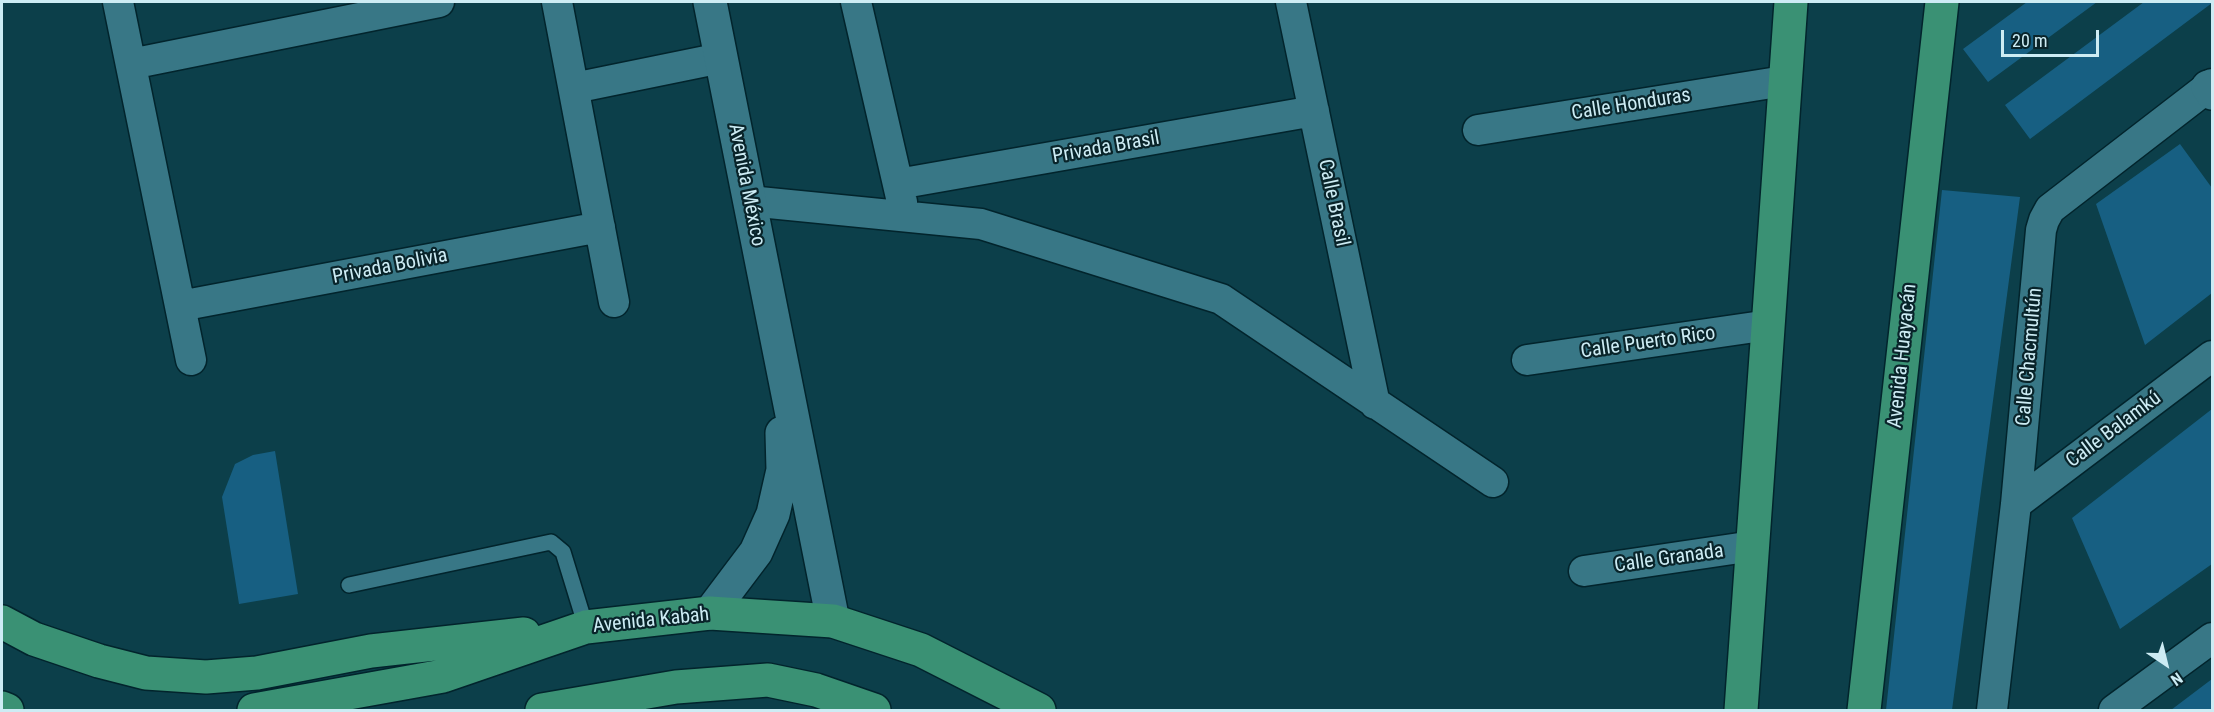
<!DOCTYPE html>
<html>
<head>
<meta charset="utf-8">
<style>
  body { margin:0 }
  #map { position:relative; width:2214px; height:712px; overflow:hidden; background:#0c3f4a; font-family:"Roboto Condensed",sans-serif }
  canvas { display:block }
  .frame { position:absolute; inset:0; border:3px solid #cdecf4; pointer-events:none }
  .north { position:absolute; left:2136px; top:634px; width:60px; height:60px; -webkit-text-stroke:4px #09242a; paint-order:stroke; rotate:145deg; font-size:16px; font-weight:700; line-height:24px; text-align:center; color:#cdecf4 }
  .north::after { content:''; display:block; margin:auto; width:21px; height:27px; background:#cdecf4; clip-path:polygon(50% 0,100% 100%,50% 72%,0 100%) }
  .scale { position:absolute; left:2001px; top:30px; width:98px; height:27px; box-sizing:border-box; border:3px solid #cdecf4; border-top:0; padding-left:8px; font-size:18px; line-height:21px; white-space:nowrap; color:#cdecf4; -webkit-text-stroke:4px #09242a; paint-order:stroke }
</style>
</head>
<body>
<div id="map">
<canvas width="2214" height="712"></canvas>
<div class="frame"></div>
<div class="north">N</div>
<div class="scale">20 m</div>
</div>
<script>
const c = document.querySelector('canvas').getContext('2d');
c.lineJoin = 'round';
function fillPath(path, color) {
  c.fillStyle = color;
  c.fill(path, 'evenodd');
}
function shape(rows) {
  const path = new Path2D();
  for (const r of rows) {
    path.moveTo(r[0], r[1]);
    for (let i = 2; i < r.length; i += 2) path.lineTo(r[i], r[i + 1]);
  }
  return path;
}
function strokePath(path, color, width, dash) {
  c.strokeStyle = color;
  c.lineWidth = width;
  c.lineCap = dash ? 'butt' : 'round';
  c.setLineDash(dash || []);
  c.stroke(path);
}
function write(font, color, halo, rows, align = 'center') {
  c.font = font + ' "Roboto Condensed",sans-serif';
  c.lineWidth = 4.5;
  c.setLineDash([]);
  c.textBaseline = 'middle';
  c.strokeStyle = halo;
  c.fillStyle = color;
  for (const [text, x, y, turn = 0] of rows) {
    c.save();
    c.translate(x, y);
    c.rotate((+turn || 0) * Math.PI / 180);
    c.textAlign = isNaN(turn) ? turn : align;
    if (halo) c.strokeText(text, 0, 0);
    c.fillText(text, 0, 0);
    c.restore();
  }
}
const building = shape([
  [2027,2,2097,2,1988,82,1963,49],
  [2144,2,2212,3,2030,139,2005,105],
  [2180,144,2212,188,2212,293,2145,345,2096,204],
  [1942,190,2020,197,1952,710,1886,710],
  [2212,409,2212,564,2120,629,2072,518],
  [275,451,298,594,239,604,222,497,235,464,253,455],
  [2212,679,2212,710,2171,710]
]);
const service = shape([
  [349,585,551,542,563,552,586,627]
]);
const minor = shape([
  [118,2,191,360],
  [557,2,614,302],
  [856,2,902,202],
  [1291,2,1375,404],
  [131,64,439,2],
  [574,88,721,58],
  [1478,130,1784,81],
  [898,184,1314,111],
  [749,201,981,224,1221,299,1493,482],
  [180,306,600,227],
  [1527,360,1769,325],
  [2016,504,2212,356],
  [1584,571,1753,546],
  [1992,710,2016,504,2041,230,2044,220,2050,209,2212,84],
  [2114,710,2212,638]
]);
const tertiary = shape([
  [710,2,833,621],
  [2208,87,2212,93],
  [710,613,756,552,773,514,783,470,782,433]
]);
const primary = shape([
  [2,622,34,639,99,661,146,673,206,677,257,673,371,651,524,634],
  [2,708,7,710],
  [254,710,443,676,586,627,710,613,833,621,921,650,1039,710],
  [542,710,676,687,768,680,816,690,874,710],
  [1741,710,1791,2],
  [1864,710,1942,2]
]);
const streetNames = [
  ["Calle Honduras",1631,105,-9],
  ["Privada Brasil",1106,148,-10],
  ["Avenida México",746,185,79],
  ["Calle Brasil",1333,203,78],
  ["Privada Bolivia",390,267,-11],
  ["Calle Puerto Rico",1648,343,-8],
  ["Avenida Huayacán",1903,356,-84],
  ["Calle Chacmultún",2030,357,-85],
  ["Calle Balamkú",2114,430,-37],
  ["Calle Granada",1669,559,-8],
  ["Avenida Kabah",651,621,-6]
];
fillPath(building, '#175f82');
strokePath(service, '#02242c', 18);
strokePath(minor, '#02242c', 33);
strokePath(tertiary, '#02242c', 36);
strokePath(primary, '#02242c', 36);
strokePath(service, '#387786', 15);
strokePath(minor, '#387786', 30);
strokePath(tertiary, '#387786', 33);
strokePath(primary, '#3a9174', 33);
write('20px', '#cdecf4', '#09242a', streetNames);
</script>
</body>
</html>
